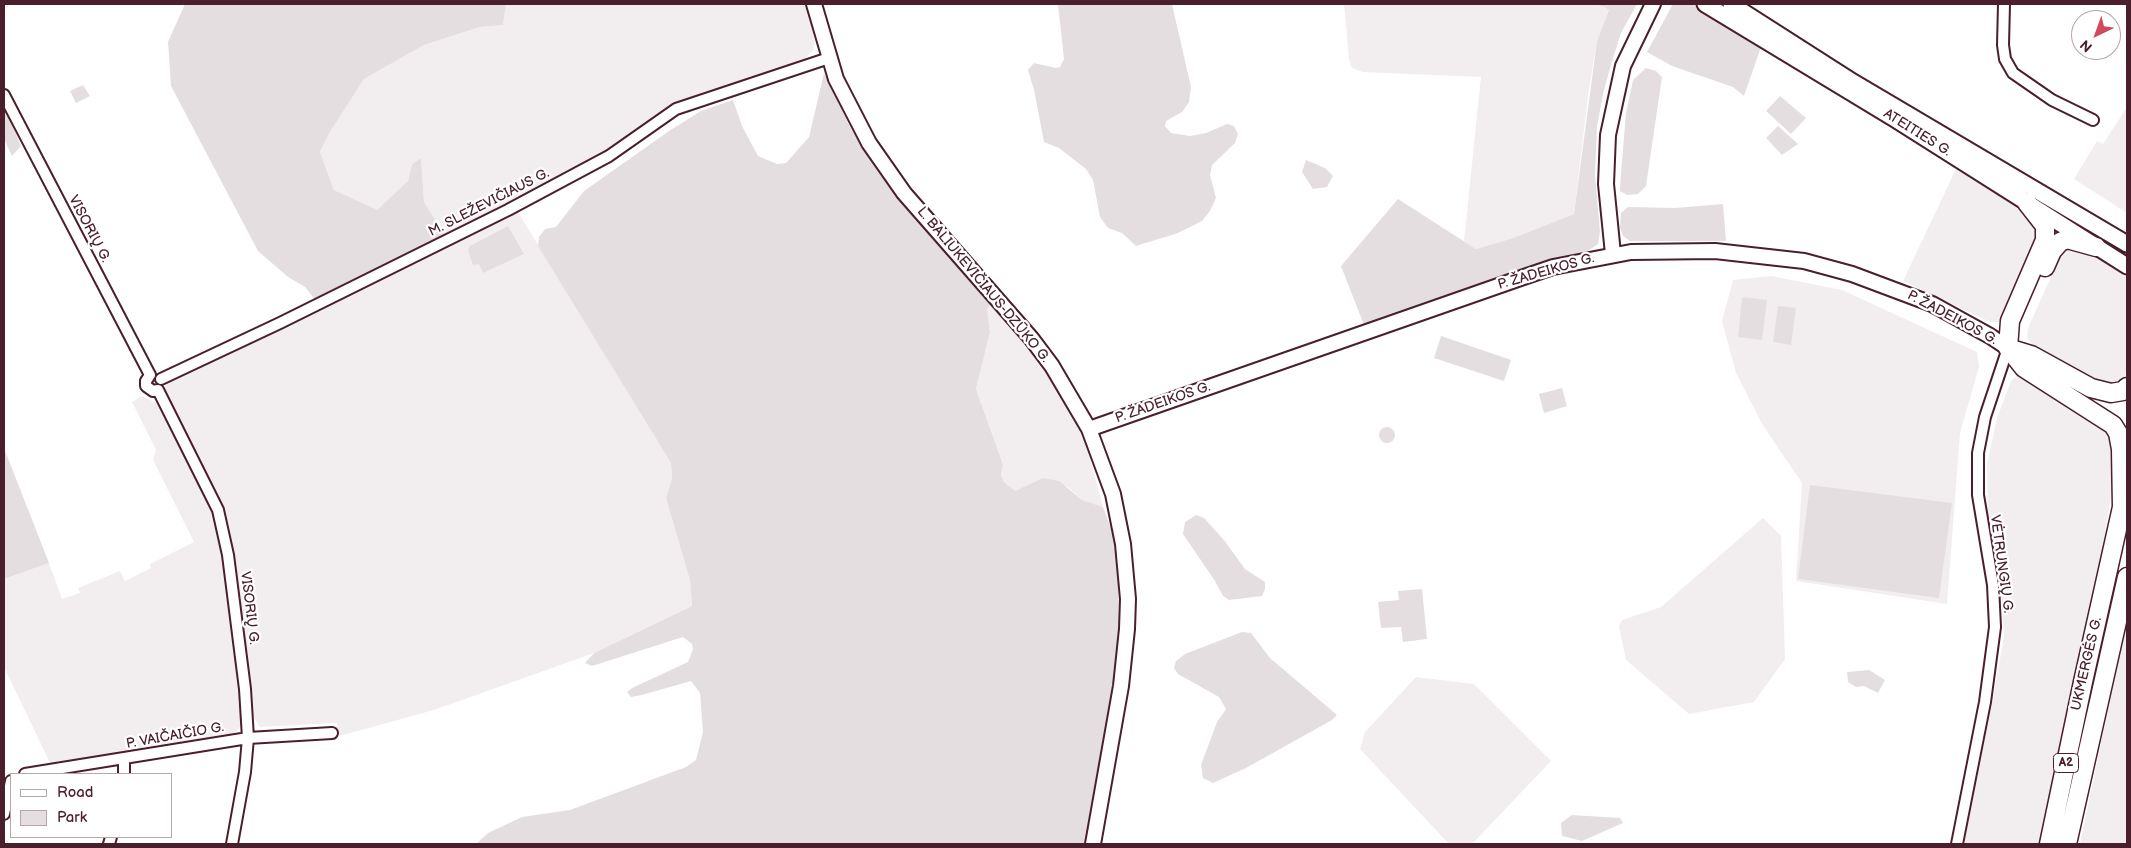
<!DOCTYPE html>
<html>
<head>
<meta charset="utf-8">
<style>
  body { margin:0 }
  #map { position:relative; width:2131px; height:848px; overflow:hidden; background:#fff; font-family:"Balsamiq Sans",sans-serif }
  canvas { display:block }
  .frame { position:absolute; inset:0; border:5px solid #4a1f2b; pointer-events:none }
  .legend { position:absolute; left:10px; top:773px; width:162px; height:65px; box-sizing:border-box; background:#fff; border:1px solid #b7a5aa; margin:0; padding:6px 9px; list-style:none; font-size:15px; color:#4a1f2b }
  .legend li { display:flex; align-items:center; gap:10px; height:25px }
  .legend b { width:25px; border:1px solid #b7a5aa }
  .north { position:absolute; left:2071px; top:10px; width:50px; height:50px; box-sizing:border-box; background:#fff; border:1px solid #b7a5aa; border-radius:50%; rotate:222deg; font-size:14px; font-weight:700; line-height:20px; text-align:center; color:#4a1f2b }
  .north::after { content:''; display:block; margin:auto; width:18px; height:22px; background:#d1495b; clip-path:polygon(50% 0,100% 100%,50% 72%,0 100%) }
</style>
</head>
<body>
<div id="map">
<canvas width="2131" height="848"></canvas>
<div class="frame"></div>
<ul class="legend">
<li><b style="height:6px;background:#fff"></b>Road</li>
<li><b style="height:14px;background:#e5dee0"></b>Park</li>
</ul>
<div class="north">N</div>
</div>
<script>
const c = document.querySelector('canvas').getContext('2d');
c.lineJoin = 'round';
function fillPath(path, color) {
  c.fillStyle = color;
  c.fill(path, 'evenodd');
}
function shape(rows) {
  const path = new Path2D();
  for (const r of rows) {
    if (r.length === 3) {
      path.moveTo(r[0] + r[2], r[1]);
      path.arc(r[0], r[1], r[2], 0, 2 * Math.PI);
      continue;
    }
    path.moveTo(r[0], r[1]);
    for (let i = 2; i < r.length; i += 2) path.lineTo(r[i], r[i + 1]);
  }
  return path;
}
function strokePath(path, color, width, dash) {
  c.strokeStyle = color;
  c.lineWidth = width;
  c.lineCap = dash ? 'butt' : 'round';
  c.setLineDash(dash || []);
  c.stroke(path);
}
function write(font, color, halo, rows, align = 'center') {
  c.font = font + ' "Balsamiq Sans",sans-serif';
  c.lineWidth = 4.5;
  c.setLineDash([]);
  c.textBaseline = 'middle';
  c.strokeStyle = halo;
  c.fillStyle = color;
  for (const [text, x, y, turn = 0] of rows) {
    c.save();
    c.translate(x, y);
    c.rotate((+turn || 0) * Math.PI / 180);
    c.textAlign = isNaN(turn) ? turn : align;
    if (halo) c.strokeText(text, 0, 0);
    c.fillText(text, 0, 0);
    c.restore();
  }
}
const built = shape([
  [506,4,807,4,815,42,813,50,804,60,681,100,607,151,446,237,424,202,421,158,412,164,408,181,377,211,334,190,320,152,330,132,364,79,424,45,480,27,503,25],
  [1344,4,1593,4,1607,7,1609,10,1597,41,1588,96,1574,214,1513,238,1476,249,1464,241,1481,77,1363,72,1352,68,1349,59],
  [2127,107,2127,213,2074,179,2097,141,2103,144],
  [1956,169,2033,217,2041,228,2003,319,1998,322,1990,322,1903,281],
  [518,212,671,463,672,478,666,498,690,579,692,606,594,653,434,710,336,737,337,723,260,727,254,718,225,511,165,390,166,385,171,380],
  [2076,247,2085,250,2127,276,2127,368,2123,382,2115,384,2101,384,2036,349,2027,338,2028,328,2059,259,2069,249],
  [1771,276,1842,290,1977,352,1979,367,1960,433,1947,604,1796,581,1802,483,1762,424,1736,373,1722,321,1733,280],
  [991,304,1033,353,1066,402,1086,444,1103,507,1082,500,1068,487,1043,479,1015,491,1004,482,1001,475,1003,463,976,389,990,332,987,309],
  [2018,374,2108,428,2117,458,2096,590,2044,844,1964,844,1993,699,2004,636,1999,568,1988,514,1987,464,1997,418,2011,381],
  [142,396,156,403,213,511,224,563,235,637,241,726,232,736,51,765,4,667,4,579,49,563,62,599,80,593,78,588,120,571,125,581,151,568,150,564,194,542,153,460,156,450,132,402],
  [1763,518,1781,536,1785,659,1754,702,1689,714,1626,660,1619,626,1622,620,1661,607],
  [2127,618,2127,844,2080,844],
  [1416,677,1474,684,1551,761,1474,842,1468,844,1449,844,1360,749,1365,732]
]);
const green = shape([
  [185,4,506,4,503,25,480,27,424,45,364,79,330,132,320,152,334,190,377,210,408,181,412,164,421,158,424,202,446,237,316,301,305,287,288,277,258,251,171,86,168,42],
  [1058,4,1172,4,1191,87,1189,102,1182,112,1166,121,1165,126,1171,133,1190,136,1206,133,1227,124,1234,126,1238,134,1235,143,1212,165,1210,175,1216,198,1210,211,1202,221,1178,233,1136,246,1122,233,1108,228,1100,217,1093,180,1086,169,1059,148,1044,142,1034,90,1028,70,1034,63,1056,68,1060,67,1064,59],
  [1593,4,1637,4,1621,33,1613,58,1604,90,1597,126,1595,175,1600,232,1598,244,1588,251,1541,264,1364,325,1341,266,1398,199,1476,249,1513,238,1574,214,1597,41,1609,10,1605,7],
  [1673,4,1692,4,1761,47,1744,96,1733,87,1672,66,1647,52],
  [1646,68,1656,71,1662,77,1646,186,1638,194,1627,195,1620,191,1620,186,1626,113,1633,80],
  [824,73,850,127,876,169,894,193,991,304,987,309,990,332,976,389,1003,464,1001,475,1004,482,1015,491,1043,478,1059,481,1082,500,1103,507,1113,534,1118,576,1119,628,1114,678,1085,844,476,844,488,833,522,817,570,810,686,767,696,760,703,732,700,693,691,681,642,695,631,697,627,692,632,688,688,662,693,649,692,644,683,637,592,666,585,663,594,653,692,606,690,580,666,498,672,478,671,463,538,246,539,237,545,229,556,227,584,191,669,131,701,111,733,100,742,126,758,156,777,164,786,163,809,137],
  [83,85,90,96,76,103,70,91],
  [1780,96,1806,118,1791,134,1766,111],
  [4,106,21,146,12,156,4,139],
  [1778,126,1798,144,1782,155,1766,138],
  [1306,160,1325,168,1333,176,1327,187,1313,189,1302,172],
  [1723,204,1726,241,1630,241,1623,236,1620,227,1621,213,1628,207,1675,208],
  [508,226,524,254,483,273,479,264,473,265,468,250,470,246],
  [1742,297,1767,300,1762,340,1738,337],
  [1778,306,1796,308,1791,345,1773,342],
  [1441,336,1511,360,1504,381,1434,358],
  [1562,388,1567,406,1544,413,1539,394],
  [1387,435,8],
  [4,448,49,563,4,579],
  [1810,485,1952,503,1939,598,1798,579],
  [1196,515,1204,518,1224,540,1245,569,1265,582,1265,589,1262,596,1229,600,1223,596,1215,581,1183,534,1185,522],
  [1422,589,1427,639,1403,642,1401,627,1381,628,1378,602,1399,600,1398,591],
  [1242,632,1251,633,1270,658,1337,715,1332,720,1246,768,1213,783,1203,778,1201,765,1217,722,1226,709,1219,697,1178,674,1174,668,1176,661,1185,654],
  [1869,670,1885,680,1878,693,1864,686,1856,687,1848,682,1847,672],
  [1572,815,1620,818,1623,823,1582,841,1562,836,1561,823]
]);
const street = shape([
  [2004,4,2003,45,2005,59,2013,73,2052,100,2093,120],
  [4,95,150,375],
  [150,375,146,381,146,386,153,391,158,390],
  [161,379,280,323,508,210,609,156,676,109,829,58],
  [158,390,218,510,228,555,245,689,248,738,245,772,232,844],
  [25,774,248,738,332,733],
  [124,774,124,758],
  [4,814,11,781],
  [109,844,111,837],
  [1957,844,1985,702,1995,627,1993,585,1978,495,1978,453,1985,417,2008,348]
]);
const secondary = shape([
  [814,4,836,79,869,143,904,193,1031,338,1052,366,1089,429,1113,494,1123,544,1128,599,1127,629,1121,686,1093,844],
  [1613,254,1606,184,1608,135,1623,66,1653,4],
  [1089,429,1518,279,1553,267,1631,252,1715,251,1804,261,1852,274,1932,304,1990,336,2008,348]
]);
const primary = shape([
  [1705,4,1895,119,2127,266],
  [1731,4,1853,82,2127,244]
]);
const highway = shape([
  [2027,203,2045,226,2045,240,2010,321,2008,348,2024,368,2113,425,2118,433,2121,449,2122,508],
  [2045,267,2052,251,2060,242,2067,239,2096,247],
  [2008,348,2031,355,2091,388,2111,393,2123,391,2127,387],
  [2049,844,2083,682,2124,498],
  [2067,844,2127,577]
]);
const shields = [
  [2066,763,25]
];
const shieldNames = [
  ["A2",2066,763]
];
const streetNames = [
  ["ATEITIES G.",1917,133,32],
  ["M. SLEŽEVIČIAUS G.",489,203,-27],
  ["VISORIŲ G.",89,229,62],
  ["P. ŽADEIKOS G.",1546,272,-16],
  ["L. BALIUKEVIČIAUS-DZŪKO G.",983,285,50],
  ["P. ŽADEIKOS G.",1952,318,28],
  ["P. ŽADEIKOS G.",1163,403,-19],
  ["VĖTRUNGIŲ G.",2001,564,82],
  ["VISORIŲ G.",249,608,83],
  ["UKMERGĖS G.",2087,664,-77],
  ["P. VAIČAIČIO G.",175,736,-10]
];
fillPath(built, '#f2eeef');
fillPath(green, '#e5dee0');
strokePath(street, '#4a1f2b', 14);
strokePath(secondary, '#4a1f2b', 18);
strokePath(primary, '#4a1f2b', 19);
strokePath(highway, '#4a1f2b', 21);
strokePath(street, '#fff', 10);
strokePath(secondary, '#fff', 14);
strokePath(primary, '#fff', 15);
strokePath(highway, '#fff', 18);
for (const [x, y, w] of shields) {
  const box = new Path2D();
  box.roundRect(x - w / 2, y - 9.5, w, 19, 4);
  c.fillStyle = '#fff';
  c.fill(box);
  strokePath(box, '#4a1f2b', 1);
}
write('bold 12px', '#4a1f2b', null, shieldNames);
write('14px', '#4a1f2b', '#fff', streetNames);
</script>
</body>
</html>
